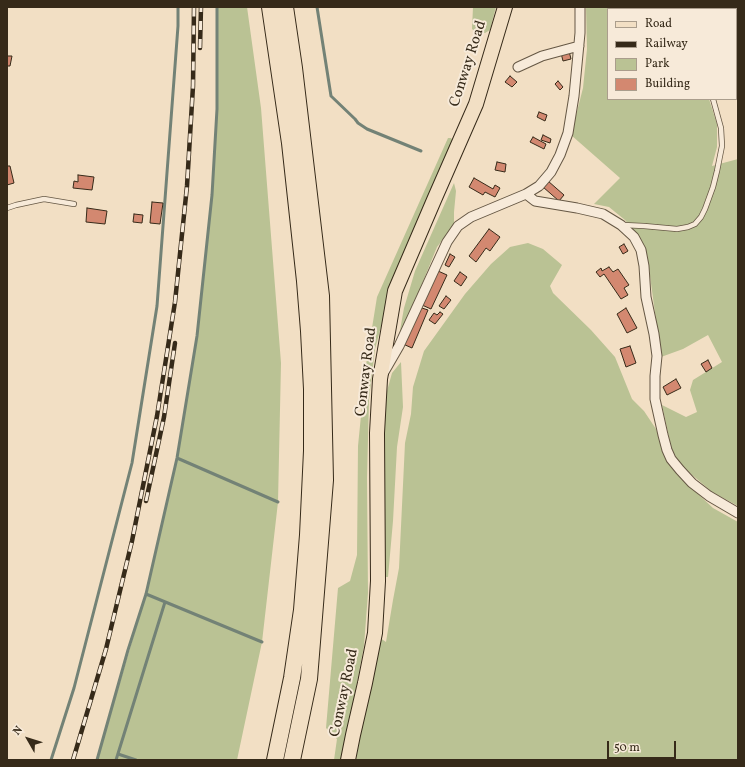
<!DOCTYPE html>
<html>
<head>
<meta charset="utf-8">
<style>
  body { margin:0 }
  #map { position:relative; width:745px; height:767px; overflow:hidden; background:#f2dfc4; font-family:Vollkorn,serif }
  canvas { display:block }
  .frame { position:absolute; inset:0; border:8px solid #362a19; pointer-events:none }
  .legend { position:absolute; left:607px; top:8px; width:130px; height:92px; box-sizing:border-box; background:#f7ead9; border:1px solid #aa9d8c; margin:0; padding:5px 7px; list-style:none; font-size:12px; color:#362a19 }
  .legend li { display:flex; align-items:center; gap:8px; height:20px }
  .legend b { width:20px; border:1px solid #aa9d8c }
  .north { position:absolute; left:8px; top:719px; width:40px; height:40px; -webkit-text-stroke:3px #f7ead9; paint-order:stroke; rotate:309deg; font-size:11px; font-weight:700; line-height:16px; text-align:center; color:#362a19 }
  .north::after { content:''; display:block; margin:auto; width:14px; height:18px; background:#362a19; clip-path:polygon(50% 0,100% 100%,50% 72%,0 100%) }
  .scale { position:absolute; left:607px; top:741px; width:69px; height:18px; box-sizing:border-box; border:2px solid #362a19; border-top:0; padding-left:5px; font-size:12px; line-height:14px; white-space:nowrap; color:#362a19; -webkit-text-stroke:3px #f7ead9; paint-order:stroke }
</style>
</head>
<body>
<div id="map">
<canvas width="745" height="767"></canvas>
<div class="frame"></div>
<ul class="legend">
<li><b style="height:5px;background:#f2dfc4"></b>Road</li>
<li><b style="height:5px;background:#362a19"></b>Railway</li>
<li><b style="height:11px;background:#bac294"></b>Park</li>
<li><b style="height:11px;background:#d38870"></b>Building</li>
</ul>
<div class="north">N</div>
<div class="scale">50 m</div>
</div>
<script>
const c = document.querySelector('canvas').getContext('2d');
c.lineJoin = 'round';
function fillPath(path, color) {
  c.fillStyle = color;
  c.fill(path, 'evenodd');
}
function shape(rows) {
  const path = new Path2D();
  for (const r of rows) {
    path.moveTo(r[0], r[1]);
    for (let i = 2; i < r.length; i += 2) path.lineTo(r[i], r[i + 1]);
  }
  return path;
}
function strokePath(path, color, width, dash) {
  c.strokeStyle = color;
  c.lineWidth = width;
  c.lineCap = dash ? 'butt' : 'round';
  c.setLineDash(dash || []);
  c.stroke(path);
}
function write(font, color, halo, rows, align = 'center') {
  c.font = font + ' Vollkorn,serif';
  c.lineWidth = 4;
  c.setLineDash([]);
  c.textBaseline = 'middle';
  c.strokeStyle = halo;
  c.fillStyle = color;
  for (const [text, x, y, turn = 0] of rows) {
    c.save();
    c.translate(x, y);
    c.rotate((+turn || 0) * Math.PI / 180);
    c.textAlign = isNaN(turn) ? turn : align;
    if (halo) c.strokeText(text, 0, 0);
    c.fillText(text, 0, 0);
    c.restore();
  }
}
const green = shape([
  [217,7,247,7,261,108,281,363,278,502,262,642,237,760,97,760,146,594,177,458,197,336,212,195,217,109],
  [473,7,496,7,490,30,485,33,477,33,472,29],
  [586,7,738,7,738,37,736,31,736,9,608,9,608,99,709,99,717,124,717,147,712,166,738,159,738,506,712,492,683,467,672,451,662,405,686,417,697,412,690,390,693,380,722,362,708,335,683,349,661,357,647,254,639,238,625,220,609,207,594,204,620,178,571,135,583,88,587,49],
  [448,138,451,138,453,141,391,290,375,349,369,400,367,478,368,593,364,646,342,760,334,760,337,739,326,728,338,588,350,581,357,555,358,446,366,365,377,297],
  [454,183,456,191,454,212,454,225,437,247,409,316,399,336,404,308,415,271],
  [528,243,543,249,562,265,550,286,553,293,591,330,615,357,632,399,644,411,656,429,666,458,680,477,713,508,738,522,738,760,356,760,369,686,380,638,386,642,393,600,399,568,405,443,411,414,413,387,424,351,465,294,491,264,510,247],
  [401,362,403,407,397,447,393,521,388,577,383,577,383,443,387,391,392,373]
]);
const stream = shape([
  [317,7,331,96,355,119,358,123,367,129,421,151],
  [177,458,278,502],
  [146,594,262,642],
  [118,754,136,760],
  [51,760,74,688,132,463,157,306,178,26,178,7],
  [97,760,128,650,146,594,177,458,197,336,212,195,217,109,217,7],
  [116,760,165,602]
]);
const building = shape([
  [569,51,571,59,563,61,561,53,569,51],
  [7,56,12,56,10,66,7,66,7,56],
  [510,76,517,82,512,87,505,82,510,76],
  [558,81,563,87,560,90,555,84,558,81],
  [539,112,547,115,545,121,537,117,539,112],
  [543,135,551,139,550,143,541,140,543,135],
  [533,137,546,144,544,149,530,142,533,137],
  [497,162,506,164,505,172,495,170,497,162],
  [7,166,10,166,14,183,7,185,7,166],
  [78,175,94,177,92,190,73,188,74,181,78,182,78,175],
  [474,178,493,189,495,185,500,188,495,197,485,192,483,195,469,187,474,178],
  [548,181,564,195,559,201,543,187,548,181],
  [152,202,163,203,160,224,150,223,152,202],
  [87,208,107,211,105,224,86,222,87,208],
  [134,214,143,215,142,223,133,222,134,214],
  [489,229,500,237,490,251,486,248,476,262,469,256,489,229],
  [624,244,628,251,623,254,619,247,624,244],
  [450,254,455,257,449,267,445,265,450,254],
  [609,267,613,272,618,269,629,285,624,288,628,295,621,299,604,274,600,277,596,272,601,268,602,271,609,267],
  [438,271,447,275,431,309,422,305,438,271],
  [460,272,467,277,461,286,454,281,460,272],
  [446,296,451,300,444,309,439,306,446,296],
  [419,307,428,310,412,348,403,344,419,307],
  [626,308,637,328,627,333,617,314,626,308],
  [440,312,443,314,435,324,429,320,434,313,437,315,440,312],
  [630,346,636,363,626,367,620,349,630,346],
  [708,360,712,368,706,372,701,364,708,360],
  [676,379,681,388,667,395,663,387,676,379]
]);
const lane = shape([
  [7,208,16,205,44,199,74,204],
  [623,225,644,226,677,229,688,227,695,224,701,217,705,209,713,187,717,171,722,146,721,128,713,99]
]);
const street = shape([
  [518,67,542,56,579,46],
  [526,194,535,201,577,208,603,214,621,225,634,237,641,250,644,266,646,297,654,334,657,356,655,376,655,399,663,435,667,450,671,459,680,470,692,483,709,496,738,513],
  [384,372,399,346,447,242,458,226,471,217,526,194,539,186,551,172,560,155,568,133,574,96,580,33,580,7]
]);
const primary = shape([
  [348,760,353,735,365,683,375,633,378,581,377,433,380,379,395,291,434,200,476,104,505,7]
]);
const highway = shape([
  [270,7,290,143,305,281,309,331,312,389,312,451,308,535,302,610,292,678,275,760],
  [285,7,294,68,321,296,325,480,309,679,292,760]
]);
const rail = shape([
  [200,48,201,7],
  [146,501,164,417,175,343],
  [73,760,106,649,132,541,157,416,175,302,187,186,193,86,194,7]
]);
const streetNames = [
  ["Conway Road",469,64,-72],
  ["Conway Road",367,372,-83],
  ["Conway Road",345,693,-78]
];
fillPath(green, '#bac294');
strokePath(stream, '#738276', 3);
fillPath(building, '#d38870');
strokePath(building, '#362a19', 1);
strokePath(lane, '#655744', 6);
strokePath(street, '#655744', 11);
strokePath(primary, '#362a19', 16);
strokePath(highway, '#362a19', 18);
strokePath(lane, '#f7ead9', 4.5);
strokePath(street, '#f7ead9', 9);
strokePath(primary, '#f2dfc4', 14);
strokePath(highway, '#f2dfc4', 16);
strokePath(rail, '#362a19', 4.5);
strokePath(rail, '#f7ead9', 3, [9]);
write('15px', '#362a19', '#f7ead9', streetNames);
</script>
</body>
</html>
